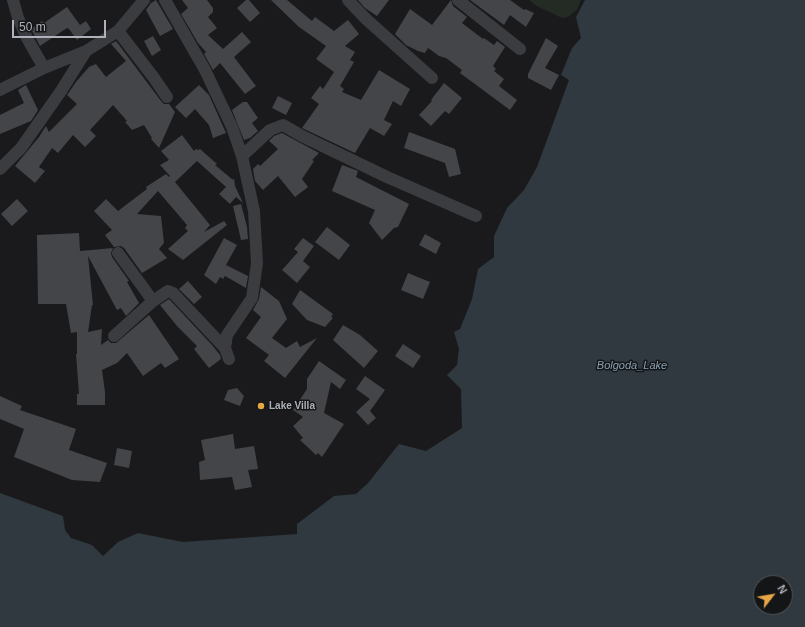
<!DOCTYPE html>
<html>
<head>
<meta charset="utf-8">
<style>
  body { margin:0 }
  #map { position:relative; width:805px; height:627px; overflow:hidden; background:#1a1a1c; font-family:Helvetica,sans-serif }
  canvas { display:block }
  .north { position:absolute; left:753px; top:575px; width:40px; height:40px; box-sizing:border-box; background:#141517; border:1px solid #515458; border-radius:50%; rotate:59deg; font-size:11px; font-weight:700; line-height:16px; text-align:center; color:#adb2ba }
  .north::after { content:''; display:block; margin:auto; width:14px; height:18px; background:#e7a646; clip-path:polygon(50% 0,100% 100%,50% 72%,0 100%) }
  .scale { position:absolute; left:12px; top:20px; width:94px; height:18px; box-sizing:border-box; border:2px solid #adb2ba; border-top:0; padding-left:5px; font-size:12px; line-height:14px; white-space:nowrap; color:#adb2ba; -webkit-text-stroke:3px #141517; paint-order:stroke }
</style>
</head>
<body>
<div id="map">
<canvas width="805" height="627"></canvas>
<div class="north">N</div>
<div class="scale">50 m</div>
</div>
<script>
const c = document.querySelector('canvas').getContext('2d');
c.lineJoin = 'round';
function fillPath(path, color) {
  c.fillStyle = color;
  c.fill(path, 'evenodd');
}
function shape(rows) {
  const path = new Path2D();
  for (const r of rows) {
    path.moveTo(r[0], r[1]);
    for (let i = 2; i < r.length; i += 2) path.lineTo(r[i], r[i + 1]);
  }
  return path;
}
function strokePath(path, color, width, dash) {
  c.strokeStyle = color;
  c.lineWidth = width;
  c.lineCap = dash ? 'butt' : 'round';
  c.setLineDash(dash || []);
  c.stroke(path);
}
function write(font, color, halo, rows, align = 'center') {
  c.font = font + ' Helvetica,sans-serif';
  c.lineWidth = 3;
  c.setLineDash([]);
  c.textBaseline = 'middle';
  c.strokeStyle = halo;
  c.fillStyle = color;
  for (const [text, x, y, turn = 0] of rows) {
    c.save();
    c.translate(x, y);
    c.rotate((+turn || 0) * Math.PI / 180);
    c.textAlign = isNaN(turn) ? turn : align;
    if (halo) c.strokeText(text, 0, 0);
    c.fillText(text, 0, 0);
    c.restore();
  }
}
const green = shape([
  [529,0,581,0,577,10,568,17,562,18,537,6]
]);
const water = shape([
  [585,0,805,0,805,627,0,627,0,493,63,516,65,530,71,538,92,545,103,556,118,542,138,533,183,542,297,534,297,524,334,496,356,494,368,483,399,444,426,451,462,428,461,389,447,375,457,365,459,349,454,332,460,329,472,299,478,269,494,257,494,236,507,208,524,190,537,167,569,80,561,75,572,48,581,38,576,17],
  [761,583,785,583,785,607,761,607]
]);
const building = shape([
  [156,0,173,29,160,36,146,10,151,3],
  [182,0,207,0,213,8,213,12,208,17,217,28,208,35,223,49,242,32,251,42,234,57,256,86,245,94,220,63,213,70,204,54,206,52,198,43,181,14,188,8],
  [246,0,249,0,260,13,250,22,237,8],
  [271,0,287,0,312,21,315,17,334,31,348,20,359,34,345,46,355,52,350,60,354,62,340,86,344,89,342,92,361,100,379,70,410,89,401,106,393,101,384,120,392,124,384,136,370,128,355,153,302,128,319,104,311,98,320,86,323,89,334,72,316,59,326,46,299,27],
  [358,0,389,0,377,16,365,8],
  [451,0,453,6,467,17,462,23,483,39,484,38,494,45,497,41,505,47,493,66,496,69,494,71,504,79,499,86,517,100,510,110,460,73,462,70,446,58,439,56,428,48,425,53,418,51,406,45,395,34,410,9,432,25],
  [470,0,510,0,524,10,525,9,534,13,526,27,510,15,504,25],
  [67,7,80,25,86,21,91,29,77,40,69,29,67,28,40,46,31,29,42,21,44,23],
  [153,36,161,50,152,56,144,41],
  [546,38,558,46,545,68,559,75,551,90,528,78,528,74],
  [116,41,161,101,164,104,169,104,175,112,159,148,151,139,152,138,144,125,132,130,125,122,127,121,113,105,90,130,96,136,85,147,73,135,58,153,52,148,39,167,45,171,35,183,15,166,39,137,46,126,49,132,77,104,67,95,76,82,89,67,96,64,106,77,126,61,111,44],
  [444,83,462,98,449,114,445,111,431,126,419,115,432,101,431,100],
  [26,85,38,110,31,121,0,134,0,115,24,103,18,90],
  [199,85,209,95,226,133,213,138,209,125,195,109,186,118,175,107],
  [278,96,292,103,286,115,272,108],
  [243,102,247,102,258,118,252,123,258,131,250,138,244,140,232,110],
  [409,132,455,149,461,174,449,177,445,163,404,148],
  [282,133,319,153,312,160,314,161,302,179,308,187,295,197,278,176,263,190,255,181,253,169,258,164,260,166,278,149,269,141,274,136],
  [182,135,194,151,196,149,198,150,200,149,217,164,215,165,233,180,234,178,235,186,243,203,236,197,230,204,219,194,226,187,197,161,175,182,210,225,204,232,224,221,227,225,183,260,168,249,188,231,185,228,187,225,158,191,137,214,161,216,164,243,159,249,167,258,142,273,124,248,121,246,114,247,105,235,112,230,94,211,106,199,118,211,147,189,146,187,166,174,169,177,170,176,160,165,169,160,161,151],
  [342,165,358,171,356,177,409,204,398,227,394,228,382,240,369,223,375,210,332,191],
  [17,199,28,211,12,226,1,214],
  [241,204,247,227,248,239,241,240,233,206],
  [327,227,350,245,339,260,315,242],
  [79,233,80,251,113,248,111,253,112,257,129,281,127,282,139,303,126,316,121,308,117,310,88,256,93,305,92,305,88,332,102,329,101,345,108,340,111,343,116,343,149,315,179,359,165,368,161,363,143,376,127,353,117,363,102,370,105,392,105,405,77,405,77,394,79,394,76,354,77,354,77,332,71,333,66,304,38,304,37,235],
  [425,234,441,243,436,254,419,245],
  [224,238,237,245,226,265,248,276,246,288,225,276,223,279,220,277,216,284,204,275],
  [303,238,314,246,303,261,310,267,297,283,282,270,298,252,294,249],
  [408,273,430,282,423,299,401,290],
  [188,281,202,297,194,304,179,289],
  [261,287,279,301,287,319,272,338,286,348,297,341,300,347,317,338,285,378,264,361,269,355,246,338,261,317,253,310,259,299],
  [300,290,333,314,331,317,333,318,325,327,307,320,292,304],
  [169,299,212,345,220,355,221,359,209,368,194,349,197,346,177,326,160,305],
  [343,325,360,335,378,351,364,368,333,340],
  [403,344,421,356,413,368,395,356],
  [319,361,346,380,340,389,331,382,324,413,344,424,322,457,318,453,316,455,300,440,303,438,293,426,303,417,293,410,307,389,307,379],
  [365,376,385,390,370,411,376,418,368,425,356,412,370,399,356,389],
  [237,388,244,396,240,406,224,400,228,390],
  [0,396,22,406,20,410,76,429,69,450,107,463,100,482,72,480,14,457,24,429,0,419],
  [233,434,235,449,254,446,258,469,248,470,252,487,235,490,232,477,200,480,199,462,205,460,201,440],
  [117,448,132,451,129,468,114,465]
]);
const street = shape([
  [13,0,18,18,27,38,44,68],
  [165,0,205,70,232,127,242,156,254,211,257,263,252,298,227,335,225,348,229,359],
  [348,0,366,19,432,78],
  [458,0,520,49],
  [118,31,154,78,167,97],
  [0,90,44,68,86,51],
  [242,156,270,130,283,125,302,136,387,177,476,216],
  [0,169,21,148,61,91,86,51,118,31,144,0],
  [118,253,153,301],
  [114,336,153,301,168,291,173,293,225,348]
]);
const markers = [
  [261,406,4,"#e7a646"]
];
const poiNames = [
  ["Lake Villa",269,406]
];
const waterNames = [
  ["Bolgoda_Lake",632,366]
];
fillPath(green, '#242b24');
fillPath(water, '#30393f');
fillPath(building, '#444548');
strokePath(street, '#3b3c40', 12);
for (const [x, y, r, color] of markers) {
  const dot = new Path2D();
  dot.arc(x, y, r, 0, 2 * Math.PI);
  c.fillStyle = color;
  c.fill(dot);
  strokePath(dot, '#141517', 1.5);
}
write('bold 10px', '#adb2ba', '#141517', poiNames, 'left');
write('italic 11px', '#87a1b2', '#141517', waterNames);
</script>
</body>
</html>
